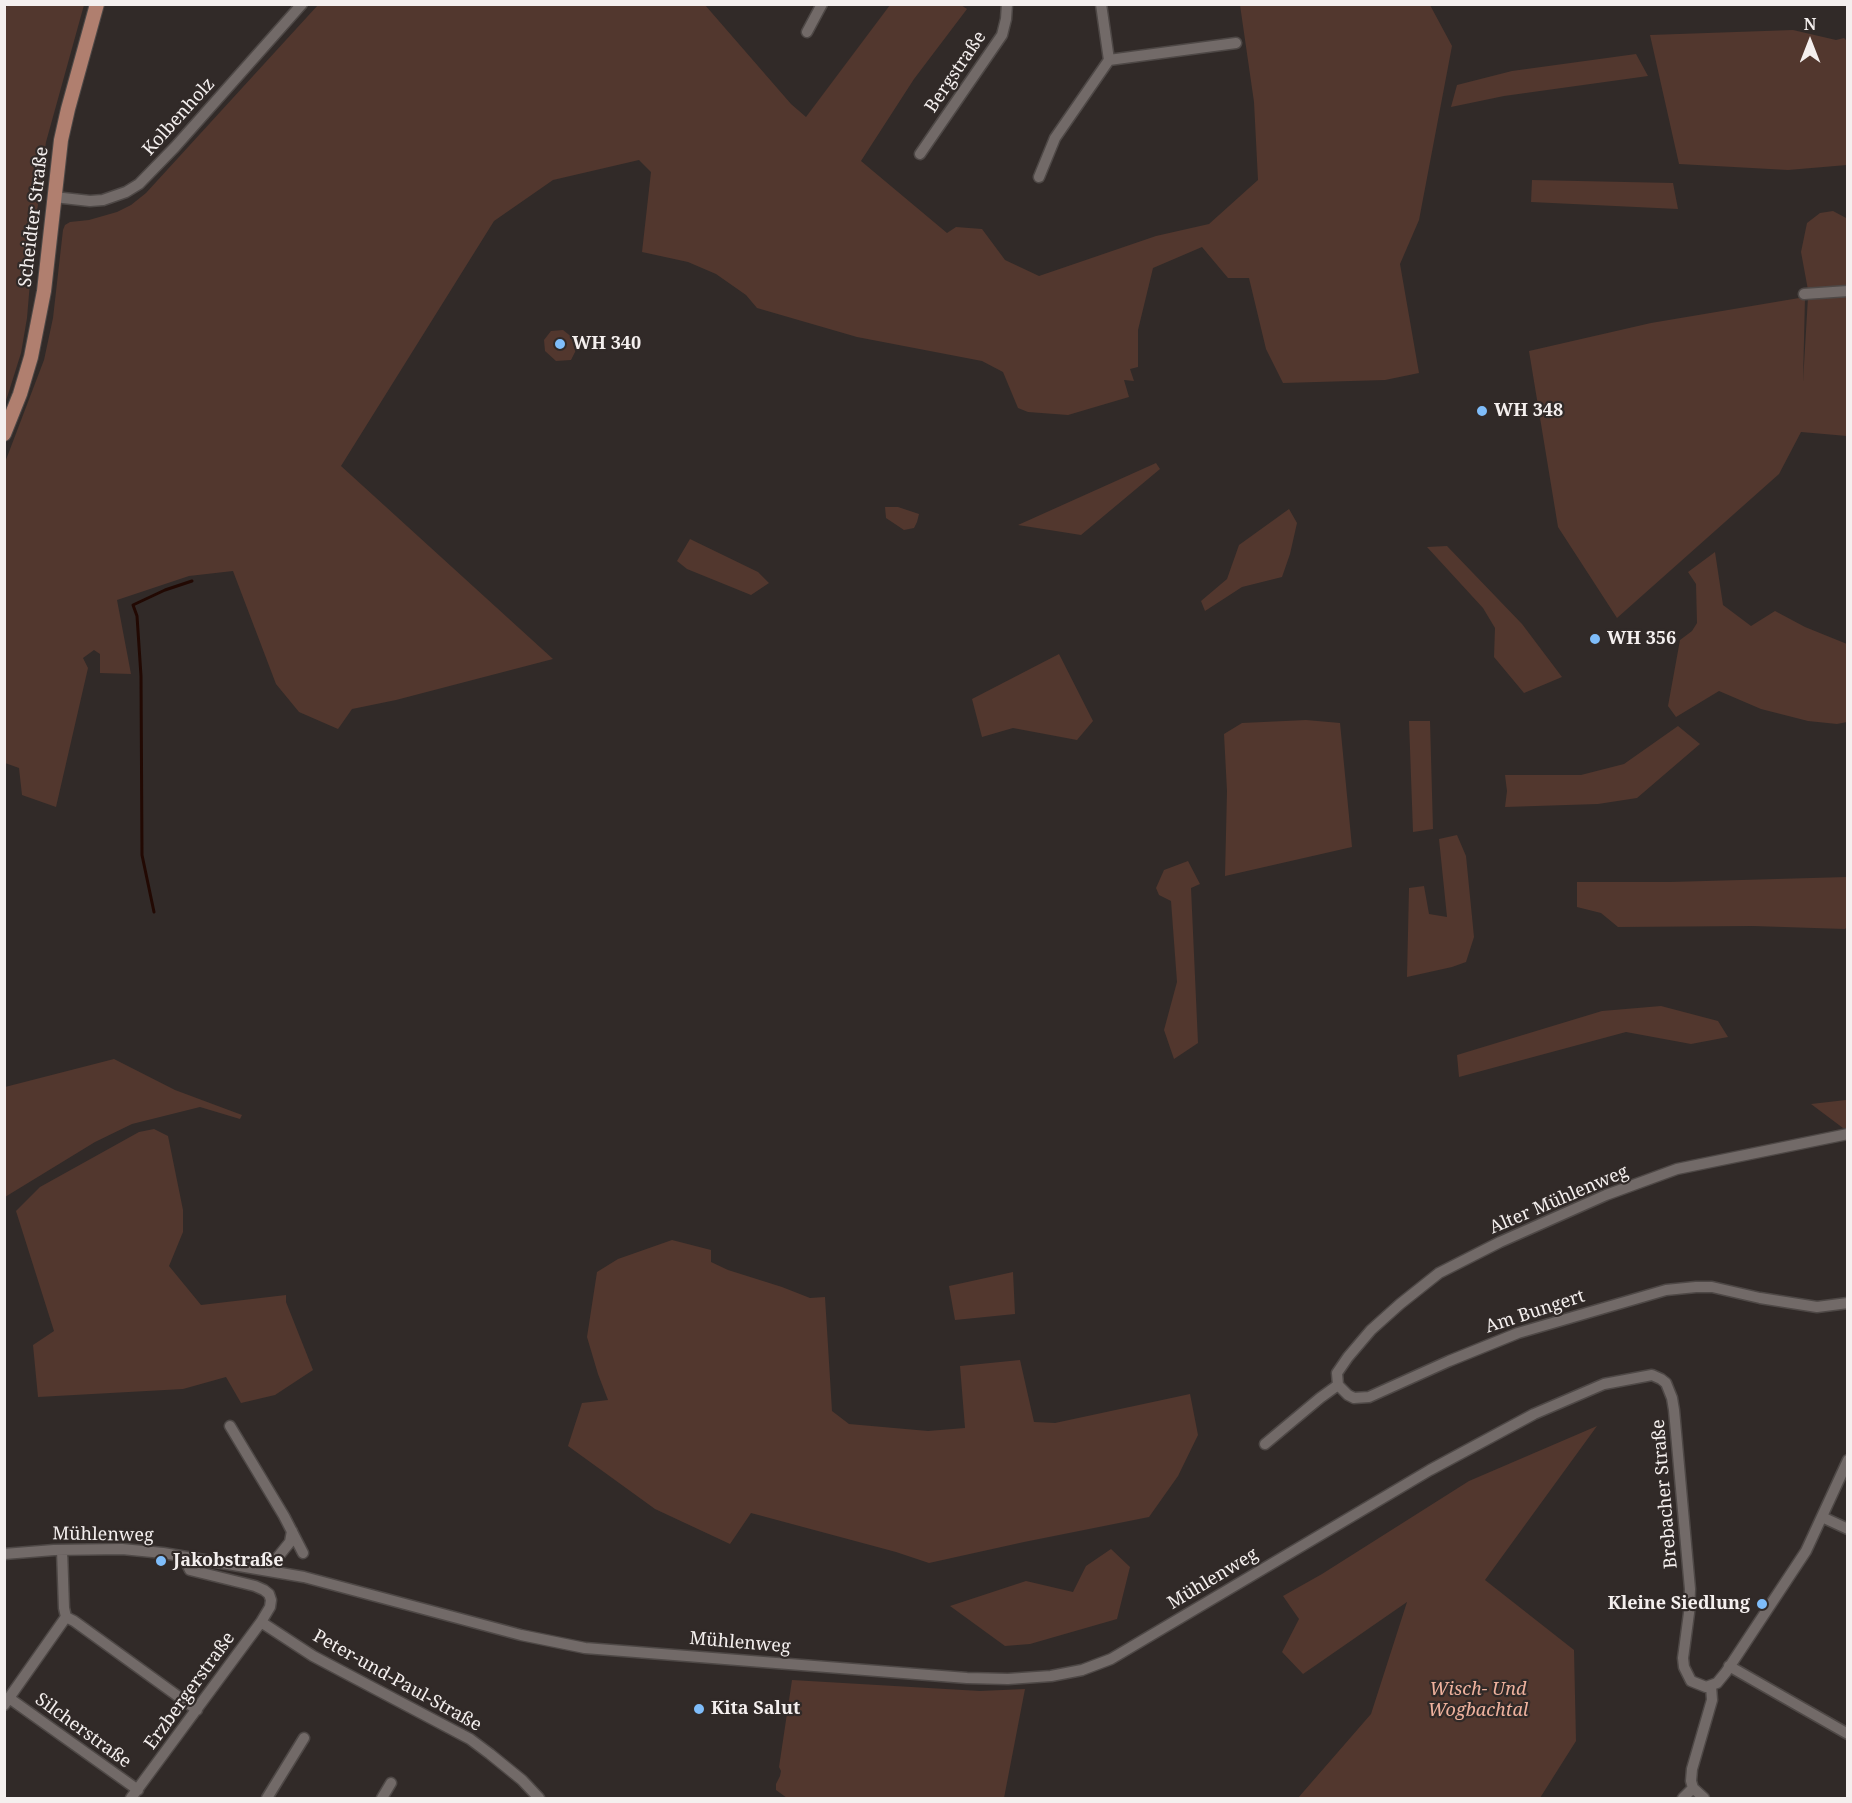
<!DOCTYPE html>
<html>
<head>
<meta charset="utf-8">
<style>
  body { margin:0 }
  #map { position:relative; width:1852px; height:1803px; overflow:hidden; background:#312a28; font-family:"Noto Serif",serif }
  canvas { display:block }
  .frame { position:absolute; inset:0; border:6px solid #f4efee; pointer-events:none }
  .north { position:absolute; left:1780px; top:12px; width:60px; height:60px; -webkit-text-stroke:4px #312a28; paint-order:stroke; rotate:0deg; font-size:16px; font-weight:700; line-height:24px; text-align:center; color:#f4efee }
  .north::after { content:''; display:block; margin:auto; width:21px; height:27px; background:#f4efee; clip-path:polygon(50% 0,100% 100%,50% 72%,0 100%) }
</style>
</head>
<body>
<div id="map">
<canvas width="1852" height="1803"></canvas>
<div class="frame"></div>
<div class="north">N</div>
</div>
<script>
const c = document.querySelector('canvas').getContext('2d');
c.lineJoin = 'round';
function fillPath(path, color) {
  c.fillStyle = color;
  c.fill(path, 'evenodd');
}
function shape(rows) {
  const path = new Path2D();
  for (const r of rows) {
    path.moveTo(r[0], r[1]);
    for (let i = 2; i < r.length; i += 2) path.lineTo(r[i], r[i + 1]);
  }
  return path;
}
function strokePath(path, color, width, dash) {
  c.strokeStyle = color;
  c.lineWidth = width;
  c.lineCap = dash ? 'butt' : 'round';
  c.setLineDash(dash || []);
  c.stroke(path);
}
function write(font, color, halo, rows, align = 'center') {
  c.font = font + ' "Noto Serif",serif';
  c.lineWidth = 4.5;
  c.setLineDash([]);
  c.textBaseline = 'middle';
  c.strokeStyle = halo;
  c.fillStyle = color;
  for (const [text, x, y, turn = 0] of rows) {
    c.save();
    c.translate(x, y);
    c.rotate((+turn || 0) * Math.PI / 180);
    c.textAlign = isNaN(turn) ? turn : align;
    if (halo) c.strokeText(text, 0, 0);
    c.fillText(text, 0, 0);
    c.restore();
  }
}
const green = shape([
  [5,4,84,5,46,142,34,235,27,318,21,353,5,404],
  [318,5,705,5,791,104,806,117,890,5,961,5,967,9,914,79,861,161,947,233,956,227,982,229,1005,260,1039,276,1156,236,1209,224,1258,180,1254,102,1240,5,1430,5,1452,46,1419,220,1400,264,1419,373,1385,380,1283,383,1266,349,1249,278,1228,278,1202,247,1153,268,1138,330,1138,367,1130,369,1134,381,1124,380,1129,397,1068,415,1028,412,1018,408,1003,372,982,361,857,337,757,308,746,295,716,274,688,262,642,252,651,172,639,160,553,180,494,221,341,466,553,659,396,700,352,709,338,729,299,712,276,684,233,571,189,576,117,600,131,674,100,673,100,654,94,650,83,658,88,668,56,807,22,795,19,768,5,763,4,465,44,360,53,318,63,230,65,225,70,222,89,220,117,212,131,205,146,193],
  [1793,30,1836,40,1844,38,1847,41,1847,165,1788,170,1679,164,1650,35],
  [1636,54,1648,76,1504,96,1451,107,1457,85,1512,71],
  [1532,180,1673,183,1678,209,1531,202],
  [1833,211,1848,219,1847,288,1808,290,1801,252,1807,223,1820,213],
  [1847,296,1847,436,1801,432,1779,474,1617,618,1558,527,1529,351,1651,323,1805,297,1803,382,1808,297],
  [563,330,573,338,576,350,571,360,556,361,545,351,544,340,551,331],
  [1156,463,1160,469,1081,535,1018,525],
  [885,507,898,507,919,514,917,522,914,528,904,530,886,518],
  [1289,509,1297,523,1290,554,1282,577,1242,587,1205,611,1201,601,1227,579,1239,545],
  [690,539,758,572,769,583,751,595,687,569,677,561],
  [1447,546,1522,624,1562,677,1524,693,1494,657,1495,628,1483,608,1427,547],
  [1715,552,1723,605,1751,626,1775,611,1805,627,1847,644,1847,722,1837,724,1808,721,1761,709,1719,691,1676,717,1668,706,1680,640,1692,631,1697,623,1696,584,1688,572],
  [1059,654,1093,721,1077,740,1013,728,982,737,972,699],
  [1306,720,1340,723,1352,847,1225,876,1227,791,1224,734,1242,723],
  [1409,721,1430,721,1433,829,1413,832],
  [1678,726,1700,744,1637,798,1598,804,1505,807,1507,791,1505,775,1581,775,1624,764],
  [1457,835,1466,856,1474,937,1466,962,1452,967,1407,977,1409,888,1424,886,1429,914,1447,917,1439,839],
  [1188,861,1200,884,1191,888,1198,1043,1174,1059,1164,1030,1177,982,1171,901,1159,895,1156,888,1164,870],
  [1847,877,1847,927,1845,929,1753,926,1618,927,1601,913,1577,907,1577,882,1670,882],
  [1661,1006,1718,1021,1728,1037,1691,1044,1626,1032,1459,1077,1457,1055,1602,1011],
  [114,1059,175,1090,242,1115,240,1119,200,1107,132,1124,95,1142,5,1197,5,1087],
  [1846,1100,1847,1128,1843,1128,1811,1104],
  [154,1129,168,1136,183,1210,183,1232,169,1266,201,1305,286,1295,286,1302,313,1370,275,1395,241,1403,226,1377,183,1389,38,1397,33,1345,54,1331,16,1211,40,1187,139,1132],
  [672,1240,711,1250,711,1262,728,1270,782,1287,810,1298,825,1297,832,1411,849,1424,928,1431,965,1428,960,1366,1020,1360,1034,1422,1055,1423,1190,1394,1198,1435,1178,1476,1149,1517,1024,1542,929,1563,896,1552,751,1513,730,1544,655,1509,568,1446,582,1403,608,1400,598,1374,587,1337,597,1272,618,1259],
  [1013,1272,1015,1314,955,1320,949,1286],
  [1597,1426,1485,1580,1574,1650,1576,1741,1540,1798,1298,1798,1371,1714,1407,1602,1303,1674,1282,1652,1299,1619,1283,1596,1322,1574,1469,1481],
  [1111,1549,1130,1567,1117,1619,1030,1644,1005,1646,950,1606,1026,1581,1073,1592,1086,1566],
  [792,1680,980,1691,1025,1689,1004,1798,787,1798,776,1790,776,1784,780,1776,781,1771,779,1767]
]);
const stream = shape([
  [4,6,7,4],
  [154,912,142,855,141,676,137,616,133,605,165,590,192,581]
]);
const minor = shape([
  [807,32,822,4],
  [1109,60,1236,43],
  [920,154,1002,35,1006,19,1007,4],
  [1039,177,1055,138,1109,60,1101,4],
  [54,197,90,201,103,200,126,192,139,184,175,147,302,4],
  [1804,294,1848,291],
  [1338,1385,1337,1373,1348,1357,1371,1330,1400,1304,1439,1273,1500,1242,1606,1195,1677,1169,1848,1134],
  [1338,1385,1348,1395,1354,1398,1369,1397,1449,1361,1518,1333,1666,1290,1696,1287,1712,1287,1760,1298,1817,1307,1848,1303],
  [230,1426,284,1516,303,1553],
  [1265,1444,1320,1398,1338,1385],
  [1822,1517,1848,1529],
  [4,1554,54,1550,122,1549,163,1553,304,1577,521,1635,585,1648,967,1678,1008,1679,1051,1676,1082,1670,1111,1659,1430,1470,1534,1414,1604,1384,1652,1375,1661,1379,1666,1383,1672,1398,1674,1410,1690,1589,1689,1613,1683,1658,1684,1667,1691,1681,1706,1687,1717,1683,1726,1672,1806,1551,1848,1460],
  [271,1570,273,1563,290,1542,292,1531],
  [66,1617,74,1621,197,1710],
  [261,1622,313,1656,470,1739,490,1754,522,1780,539,1798],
  [1729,1666,1848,1734],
  [9,1698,138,1790],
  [4,1705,66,1617,64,1608,62,1550],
  [1693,1788,1704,1798],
  [131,1798,261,1622,270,1607,271,1600,269,1594,264,1590,255,1586,190,1570,187,1564,188,1558],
  [267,1798,304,1738],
  [382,1798,391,1783],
  [1683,1798,1693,1788,1691,1781,1692,1769,1712,1700,1711,1686]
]);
const major = shape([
  [4,434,20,394,31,357,44,291,61,140,68,109,97,4]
]);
const markers = [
  [560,344,6,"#7fbdfa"],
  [1482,411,6,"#7fbdfa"],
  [1595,639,6,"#7fbdfa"],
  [161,1561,6,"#7fbdfa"],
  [1762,1604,6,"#7fbdfa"],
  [699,1709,6,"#7fbdfa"]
];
const streetNames = [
  ["Bergstraße",956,72,-56],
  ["Kolbenholz",179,117,-48],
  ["Scheidter Straße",34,217,-83],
  ["Alter Mühlenweg",1559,1200,-23],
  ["Am Bungert",1535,1312,-18],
  ["Brebacher Straße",1665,1494,-95],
  ["Mühlenweg",103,1535,1],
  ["Mühlenweg",1213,1579,-31],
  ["Mühlenweg",740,1643,5],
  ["Peter-und-Paul-Straße",397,1681,29],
  ["Erzbergerstraße",190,1691,-54],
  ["Silcherstraße",83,1731,36]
];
const poiNames = [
  ["WH 340",572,344],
  ["WH 348",1494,411],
  ["WH 356",1607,639],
  ["Jakobstraße",173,1561],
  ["Kleine Siedlung",1750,1604,"right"],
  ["Kita Salut",711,1709]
];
const parkNames = [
  ["Wisch- Und",1478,1690],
  ["Wogbachtal",1478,1711]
];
fillPath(green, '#52372e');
strokePath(stream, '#220903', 3);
strokePath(minor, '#4e4846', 13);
strokePath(major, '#4e4846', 16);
strokePath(minor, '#726a68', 10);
strokePath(major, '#b07f6f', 14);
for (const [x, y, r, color] of markers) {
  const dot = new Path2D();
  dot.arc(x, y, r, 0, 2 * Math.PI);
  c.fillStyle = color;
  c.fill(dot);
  strokePath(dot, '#312a28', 2);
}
write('18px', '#f4efee', '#312a28', streetNames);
write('bold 18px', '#f4efee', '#312a28', poiNames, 'left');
write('italic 18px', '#efb29e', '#312a28', parkNames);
</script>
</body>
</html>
